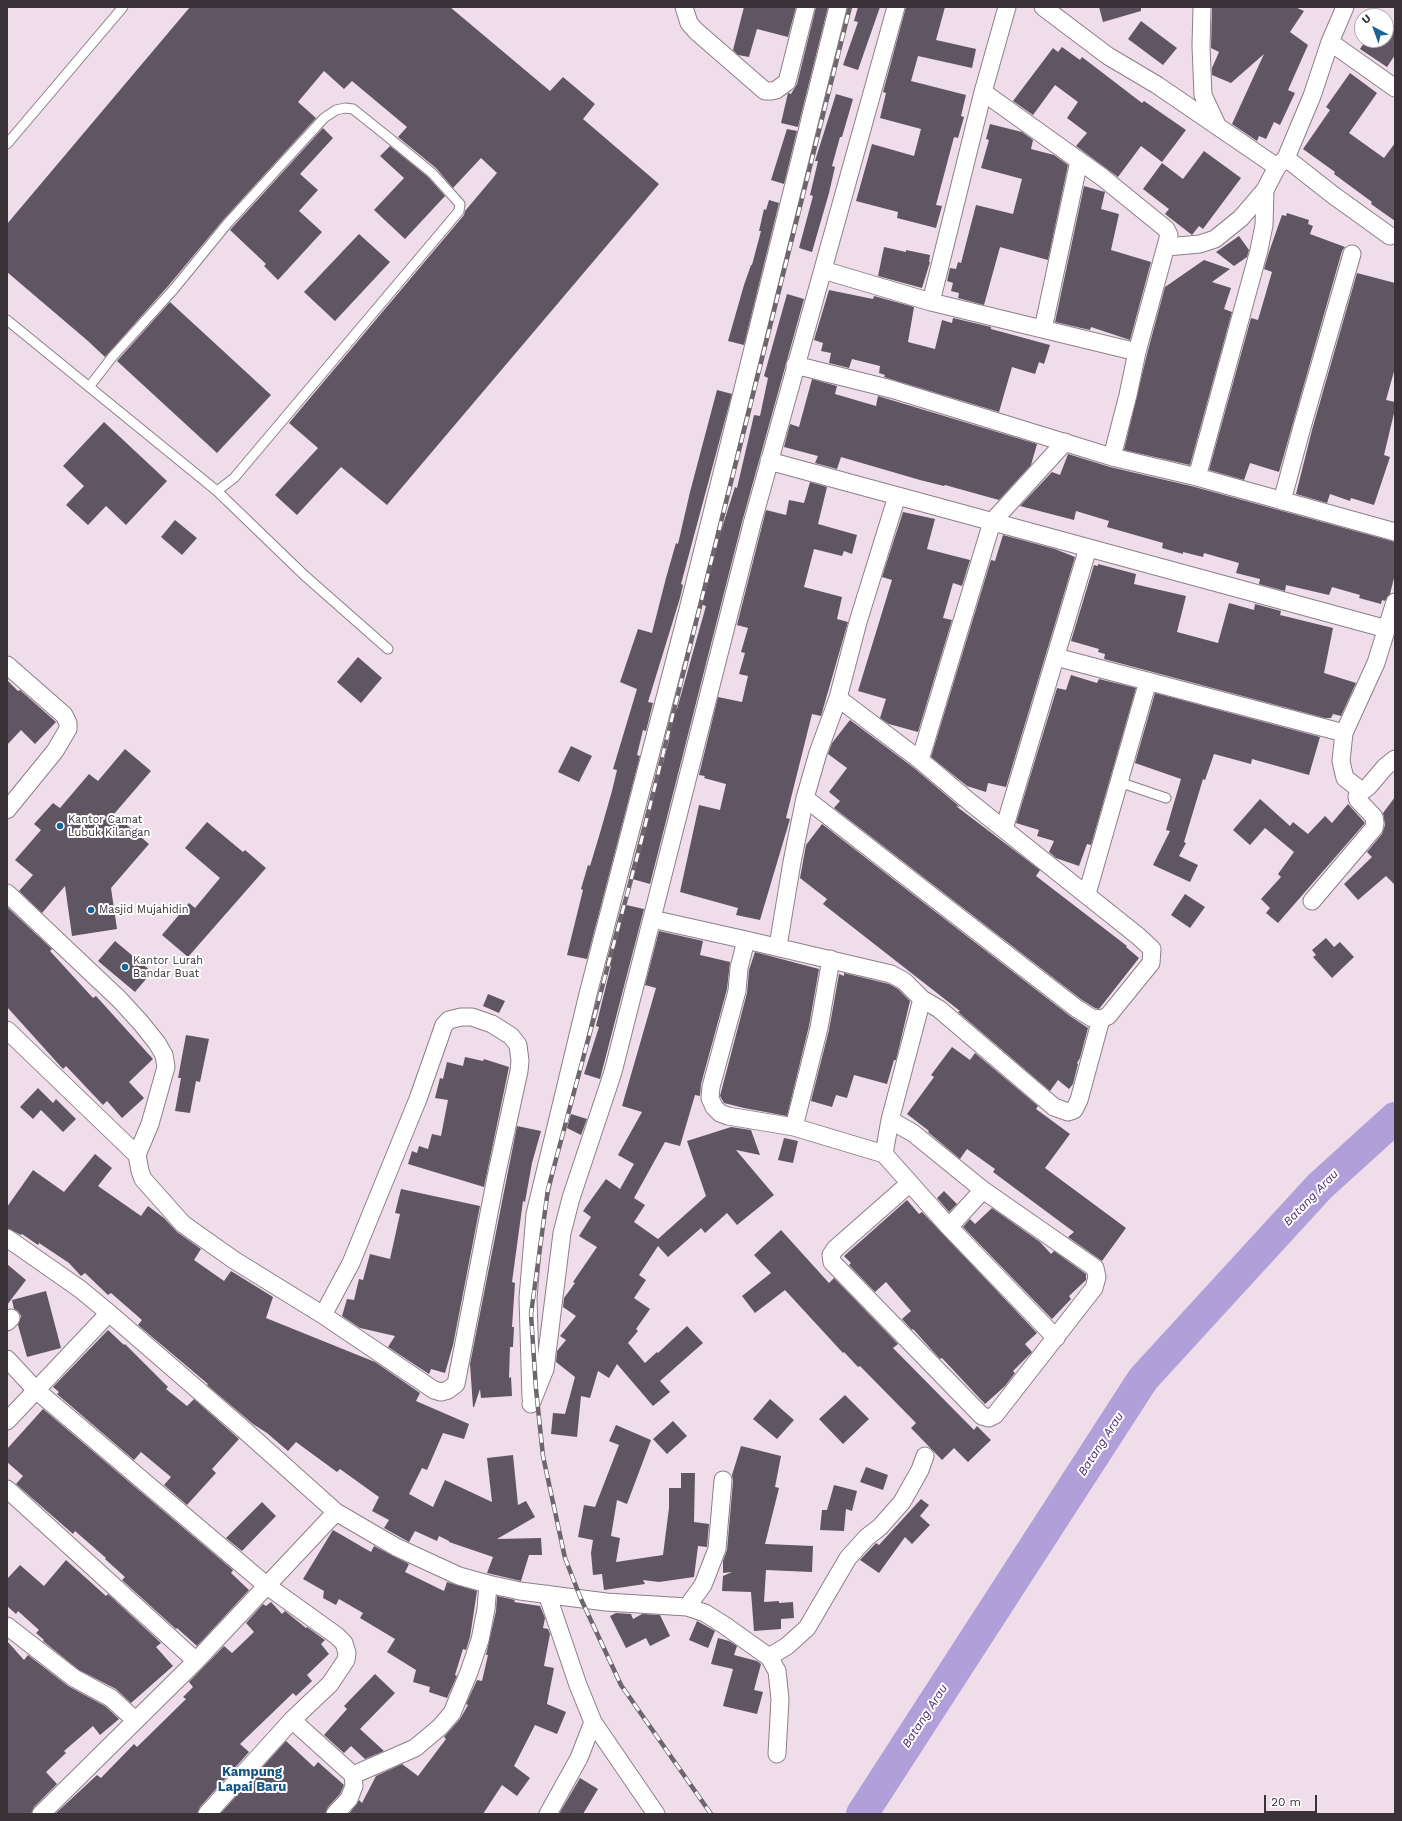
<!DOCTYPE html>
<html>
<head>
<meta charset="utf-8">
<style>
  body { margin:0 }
  #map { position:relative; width:1402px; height:1821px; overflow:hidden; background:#efdeea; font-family:"Work Sans",sans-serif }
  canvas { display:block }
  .frame { position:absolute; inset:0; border:8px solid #393338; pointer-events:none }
  .north { position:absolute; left:1354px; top:8px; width:40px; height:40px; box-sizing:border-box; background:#fff; border:1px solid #b0adaf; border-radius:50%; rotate:319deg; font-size:11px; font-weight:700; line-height:16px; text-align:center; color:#393338 }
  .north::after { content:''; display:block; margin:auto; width:14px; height:18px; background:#196497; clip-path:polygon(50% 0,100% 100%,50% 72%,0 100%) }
  .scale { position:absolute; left:1264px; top:1795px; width:53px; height:18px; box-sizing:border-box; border:2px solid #393338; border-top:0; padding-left:5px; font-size:12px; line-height:14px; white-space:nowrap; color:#393338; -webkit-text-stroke:3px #fff; paint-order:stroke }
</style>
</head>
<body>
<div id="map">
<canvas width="1402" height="1821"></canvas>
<div class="frame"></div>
<div class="north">U</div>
<div class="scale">20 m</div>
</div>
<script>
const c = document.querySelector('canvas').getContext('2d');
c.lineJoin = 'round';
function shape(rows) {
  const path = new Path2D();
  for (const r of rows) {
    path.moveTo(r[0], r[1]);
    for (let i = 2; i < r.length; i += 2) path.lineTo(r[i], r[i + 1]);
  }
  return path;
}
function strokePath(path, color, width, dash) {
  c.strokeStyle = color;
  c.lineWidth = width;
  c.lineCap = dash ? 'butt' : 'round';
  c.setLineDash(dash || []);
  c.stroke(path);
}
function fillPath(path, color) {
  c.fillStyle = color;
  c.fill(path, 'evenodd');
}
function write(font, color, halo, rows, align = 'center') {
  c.font = font + ' "Work Sans",sans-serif';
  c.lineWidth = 4;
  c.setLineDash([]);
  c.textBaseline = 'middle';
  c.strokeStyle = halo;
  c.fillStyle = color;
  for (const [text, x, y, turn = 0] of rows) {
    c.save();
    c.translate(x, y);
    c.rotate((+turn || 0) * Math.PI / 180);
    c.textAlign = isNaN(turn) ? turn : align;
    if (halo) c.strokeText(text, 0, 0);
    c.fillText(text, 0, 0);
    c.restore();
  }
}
const river = shape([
  [862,1814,1143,1379,1320,1186,1395,1118]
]);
const building = shape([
  [190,7,450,7,550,91,563,77,595,104,583,119,659,184,387,505,341,467,297,515,275,495,318,448,289,423,464,215,465,211,497,173,481,158,453,188,436,168,398,137,407,127,352,81,344,89,324,71,298,102,316,118,223,220,169,285,105,357,88,341,7,272,7,224],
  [744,7,796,7,788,37,757,29,749,57,738,55,733,50],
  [816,7,828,7,798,127,781,123,788,93,791,94,797,84],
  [858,7,880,7,858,70,843,65,858,22,854,21],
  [906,7,945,7,936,40,976,49,972,68,918,56,911,81,966,95,961,116,964,117,958,138,954,137,936,205,942,206,936,228,897,218,898,212,856,201,872,144,914,156,921,129,880,118,886,93,883,92],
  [1099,7,1141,7,1141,11,1103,22],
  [1212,7,1295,7,1304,11,1290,32,1308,45,1288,90,1295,93,1280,125,1274,122,1266,139,1259,136,1257,141,1232,124,1264,54,1231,83,1212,75,1212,68,1219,52,1211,48],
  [1386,20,1395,26,1395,55,1387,67,1360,49,1366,40,1386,40],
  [1141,21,1177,48,1163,65,1128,39],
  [1062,47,1080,60,1082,57,1142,103,1144,101,1186,130,1162,162,1141,146,1118,177,1076,146,1087,133,1067,118,1078,102,1055,85,1033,115,1013,101,1053,48,1058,52],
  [1350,73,1377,93,1349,133,1384,158,1395,143,1395,221,1371,204,1372,202,1334,174,1335,172,1303,149,1330,110,1326,107],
  [836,94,853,99,842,137,840,137,832,166,835,167,829,193,812,252,799,248,813,196,810,195,818,161,815,161],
  [990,124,1022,132,1033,140,1031,149,1054,155,1068,165,1048,260,1000,247,984,305,958,298,959,293,951,291,953,283,947,281,950,268,956,269,958,262,961,263,976,205,1013,214,1022,179,981,168,989,140,986,139],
  [323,128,333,138,300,174,318,190,299,211,322,232,278,280,264,266,266,264,230,230],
  [787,129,797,131,784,184,771,180],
  [390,146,428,177,445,196,405,239,374,210,404,178,380,156],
  [1204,151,1241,178,1203,229,1199,226,1192,235,1165,214,1169,209,1143,189,1162,163,1183,179],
  [1084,186,1105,192,1101,209,1119,214,1111,250,1151,262,1130,340,1091,327,1090,330,1055,322],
  [769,200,779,203,744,345,728,341,744,285,751,265,752,265,761,231,759,231,764,209,766,210],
  [1287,213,1309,220,1308,224,1313,226,1310,234,1345,247,1342,251,1279,472,1250,463,1244,480,1209,470,1251,318,1258,320,1272,272,1264,269,1269,252,1282,215,1286,216],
  [359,234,390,262,335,321,304,292],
  [1239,236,1249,250,1247,257,1234,266,1216,252],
  [884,247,906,252,906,250,930,255,929,262,930,262,922,288,878,276],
  [1204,260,1230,269,1212,282,1231,288,1224,309,1232,312,1190,465,1124,450,1147,354,1165,287],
  [1357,273,1395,283,1395,368,1386,400,1395,402,1395,409,1384,455,1390,457,1374,505,1351,498,1350,501,1330,494,1327,503,1296,494,1312,430],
  [829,290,873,299,874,296,914,307,908,342,935,349,942,320,952,323,953,318,991,327,991,329,1050,345,1044,364,1039,362,1035,374,1012,367,999,412,884,377,885,375,879,373,880,366,852,359,849,368,829,363,831,353,821,351,823,343,814,340],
  [787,294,804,299,742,522,650,884,629,878,659,762,663,763,670,736,666,735,673,708,677,709,706,606,700,604,706,578,735,487,737,488,754,415,760,416,768,378,764,376],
  [170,302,271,395,217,453,117,361],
  [812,379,837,386,835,394,876,406,878,396,1037,444,1031,465,999,500,945,485,944,486,920,480,841,457,837,469,815,463,818,456,784,447,790,424,799,427],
  [717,390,732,394,681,584,683,585,680,598,648,702,653,703,646,731,643,730,637,755,640,756,587,959,567,955,583,890,581,889,588,865,590,866,600,833,612,791,617,770,613,769,637,689,620,682,638,629,652,633,666,578,676,543,678,544,690,492],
  [104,422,167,481,126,525,106,506,88,525,66,505,84,486,63,466],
  [1068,454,1110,467,1195,487,1395,542,1395,574,1390,594,1385,601,1382,600,1381,604,1359,598,1360,595,1332,587,1329,595,1286,585,1285,591,1259,584,1260,579,1236,573,1239,563,1204,553,1203,557,1183,552,1183,554,1162,548,1163,543,1107,527,1109,521,1076,511,1074,520,1020,506,1052,472,1060,475],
  [810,482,827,487,818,524,857,535,852,554,844,551,842,556,814,549,804,587,842,597,837,619,848,622,821,716,812,714,786,818,790,819,760,920,736,915,738,908,680,892,699,805,720,810,726,784,704,778,705,776,699,775,718,697,742,702,748,676,739,674,745,653,741,652,748,628,737,625,766,510,786,515,789,500,804,503],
  [903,512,935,519,927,549,970,560,962,586,953,583,943,618,952,620,918,732,889,724,880,718,886,699,858,691,892,580,882,577],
  [175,520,197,538,182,555,161,537],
  [1003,535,1055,549,1075,557,1006,787,988,783,986,792,967,786,931,757,991,560,995,561],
  [1098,564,1136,574,1134,584,1186,596,1177,632,1218,643,1229,603,1254,610,1255,604,1281,611,1280,615,1333,628,1324,673,1356,683,1341,716,1333,714,1331,718,1325,718,1104,659,1105,654,1098,652,1099,649,1071,641,1094,565,1098,566],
  [358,657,382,678,361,703,337,682],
  [1071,675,1097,683,1099,679,1136,688,1091,845,1087,844,1079,866,1056,858,1049,852,1054,841,1037,836,1039,830,1016,823,1057,688,1066,690],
  [7,680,18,691,20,690,56,722,35,744,21,730,7,745],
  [1155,693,1320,737,1309,775,1252,759,1251,764,1214,754,1205,780,1203,779,1184,842,1186,843,1179,856,1198,865,1190,882,1153,865,1170,831,1166,830,1181,779,1135,763],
  [850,720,914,768,960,807,956,806,1040,870,1036,876,1127,946,1126,947,1139,958,1099,1009,1095,1008,1082,1000,834,808,840,801,829,792,847,768,828,754,832,743],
  [571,746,592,756,579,782,558,772],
  [125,749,151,771,114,814,149,844,111,888,117,929,72,936,65,886,42,913,19,891,33,875,15,860,41,830,34,824,53,803,60,808,89,774,98,781],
  [1395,797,1395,885,1386,876,1358,900,1344,884,1372,857,1367,852,1382,834,1385,825,1383,813],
  [1260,799,1290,826,1293,822,1308,834,1325,816,1332,823,1348,804,1365,823,1278,923,1266,913,1270,908,1261,899,1281,877,1278,874,1294,852,1265,828,1250,845,1233,830],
  [207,822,243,852,245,850,266,868,188,957,162,935,189,903,195,908,220,878,185,848],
  [822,824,1070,1016,1088,1028,1080,1058,1077,1063,1078,1064,1073,1084,1069,1089,1058,1080,1050,1091,958,1012,960,1011,823,904,827,899,800,878,806,845],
  [1185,894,1205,907,1190,928,1171,915],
  [622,904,644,909,600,1079,584,1074,599,1027,596,1026,611,966,606,964],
  [7,907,52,949,50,951,93,998,96,996,153,1059,129,1082,144,1098,122,1118,107,1101,103,1105,66,1066,63,1069,7,1007],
  [659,931,703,941,700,955,730,962,727,989,701,1084,700,1096,695,1095,680,1146,665,1142,634,1198,645,1205,634,1222,658,1239,706,1196,687,1141,731,1127,751,1130,760,1155,736,1150,774,1195,737,1225,727,1213,705,1233,701,1228,668,1257,658,1246,639,1275,646,1280,634,1298,650,1309,636,1329,638,1331,628,1343,645,1363,657,1352,658,1353,687,1326,703,1343,660,1381,670,1392,653,1406,617,1364,609,1378,598,1371,590,1398,581,1396,577,1437,551,1434,553,1413,565,1414,575,1377,556,1362,557,1351,566,1340,560,1336,576,1316,563,1307,564,1298,575,1283,573,1282,597,1247,579,1236,591,1217,583,1211,606,1179,620,1189,634,1164,618,1155,642,1112,622,1106,656,988,645,985],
  [1326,938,1334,947,1340,942,1354,957,1332,978,1313,957,1316,955,1312,950],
  [115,941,152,972,135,992,98,961],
  [755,952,819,969,809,1026,787,1116,744,1108,724,1103,720,1096,747,993,749,970],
  [844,973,889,984,898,989,910,1001,896,1060,894,1060,887,1084,854,1075,847,1098,836,1095,832,1107,811,1101,829,1030,839,974,844,976],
  [488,994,505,1001,499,1013,483,1006],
  [186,1035,209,1039,200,1082,196,1081,190,1113,175,1111,181,1078,178,1078],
  [952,1047,970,1060,975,1053,1038,1106,1036,1109,1070,1134,1045,1168,1126,1228,1102,1261,1068,1237,1074,1232,993,1172,995,1169,967,1149,960,1159,928,1132,929,1131,907,1114,934,1077,931,1075],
  [465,1057,483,1061,484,1059,509,1067,484,1187,408,1164,412,1151,417,1153,419,1146,428,1149,432,1134,441,1136,448,1100,435,1098,440,1078,443,1079,447,1062,463,1066],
  [38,1088,53,1103,56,1099,76,1119,63,1132,41,1110,33,1119,20,1107],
  [571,1114,587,1119,581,1135,567,1128],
  [517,1126,541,1131,532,1163,525,1202,523,1201,512,1282,515,1283,512,1327,514,1327,513,1347,510,1347,509,1378,511,1377,512,1396,481,1398,480,1389,474,1407,473,1407,470,1364],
  [784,1138,798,1141,793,1163,778,1160],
  [95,1154,112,1168,98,1186,141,1216,148,1206,164,1218,177,1232,201,1249,194,1260,224,1281,231,1271,273,1297,266,1318,375,1362,420,1393,416,1401,469,1424,464,1439,443,1433,427,1470,422,1468,409,1494,433,1507,445,1480,492,1502,487,1458,513,1455,518,1505,526,1501,535,1517,497,1539,541,1538,542,1555,529,1555,521,1581,487,1573,493,1557,449,1542,449,1541,439,1536,437,1541,415,1531,409,1542,384,1528,389,1520,372,1511,379,1497,340,1469,337,1472,296,1442,288,1451,267,1433,253,1424,207,1385,208,1384,138,1325,142,1320,111,1293,108,1295,85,1273,81,1276,69,1263,39,1243,38,1245,22,1234,21,1235,7,1228,7,1207,33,1170,64,1192],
  [401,1189,480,1206,453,1345,445,1373,431,1369,429,1374,388,1347,395,1336,360,1328,342,1316,347,1299,354,1300,359,1279,363,1280,370,1254,390,1259,400,1214,395,1213],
  [944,1191,957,1204,949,1212,937,1198],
  [907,1200,919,1214,922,1212,1037,1333,1025,1344,1032,1352,1013,1371,1015,1373,1005,1386,985,1404,942,1358,940,1359,913,1329,912,1330,902,1319,911,1311,886,1282,875,1292,849,1265,851,1263,844,1256],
  [992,1208,1040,1242,1051,1254,1054,1251,1086,1274,1086,1280,1069,1296,1071,1299,1052,1319,963,1227,970,1219,975,1224],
  [781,1230,829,1283,834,1278,898,1344,893,1348,974,1430,977,1426,991,1440,968,1462,954,1448,942,1460,911,1428,916,1423,860,1366,858,1367,844,1352,843,1353,785,1290,755,1313,742,1296,771,1273,754,1255],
  [7,1264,26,1280,7,1305],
  [46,1291,61,1348,27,1357,18,1325,21,1316,18,1311,14,1309,12,1300],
  [108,1330,124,1345,125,1344,168,1387,166,1389,187,1406,194,1399,239,1439,212,1469,216,1473,187,1505,164,1485,171,1477,141,1452,134,1460,57,1394,59,1392,53,1387],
  [845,1395,869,1419,843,1444,819,1419],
  [770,1399,794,1420,777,1439,753,1419],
  [43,1409,233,1570,231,1573,249,1590,197,1646,177,1628,176,1629,122,1580,125,1577,105,1559,106,1558,75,1531,73,1534,16,1484,23,1476,7,1462,7,1449],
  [673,1421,687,1436,667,1454,653,1439],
  [616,1425,651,1440,627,1504,617,1500,611,1536,620,1538,616,1562,663,1555,669,1508,669,1488,681,1488,681,1473,695,1473,694,1522,709,1524,707,1547,698,1546,694,1577,659,1582,643,1580,645,1584,604,1590,602,1574,593,1575,591,1553,593,1540,578,1537,584,1505,595,1507,619,1445,609,1441],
  [741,1446,781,1456,775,1487,779,1488,765,1544,813,1546,812,1572,766,1570,764,1602,779,1601,779,1603,793,1602,794,1618,781,1619,781,1629,754,1631,751,1592,722,1591,723,1576,732,1572,723,1573,723,1561,727,1550,733,1481,732,1475],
  [866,1467,888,1475,883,1490,860,1482],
  [834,1485,857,1491,852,1511,846,1509,844,1531,820,1530,822,1510,827,1510],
  [921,1499,929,1505,920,1516,930,1525,912,1544,905,1537,879,1573,860,1560,876,1543,879,1545],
  [262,1502,276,1516,242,1551,226,1538],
  [333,1530,371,1552,374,1546,409,1564,405,1572,444,1591,447,1582,477,1591,470,1637,466,1650,463,1649,455,1675,457,1676,447,1698,429,1692,430,1687,413,1682,416,1670,387,1652,395,1639,360,1618,363,1613,339,1599,336,1605,323,1598,324,1591,303,1579],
  [66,1560,106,1596,108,1594,161,1643,156,1647,173,1666,131,1703,116,1689,79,1670,43,1641,44,1640,36,1633,39,1630,18,1611,16,1614,7,1606,7,1579,20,1565,44,1586],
  [497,1596,515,1600,514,1602,540,1606,545,1618,543,1628,548,1629,550,1634,544,1666,554,1668,547,1704,566,1712,557,1734,535,1725,514,1766,530,1778,517,1796,502,1785,483,1814,349,1814,359,1800,362,1803,376,1776,402,1764,418,1776,446,1739,444,1737,460,1719,468,1705,466,1704,477,1680,482,1681,488,1655,486,1655,496,1611],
  [271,1602,282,1614,285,1611,306,1628,307,1627,322,1638,325,1640,321,1644,329,1654,307,1675,312,1681,296,1696,293,1693,240,1744,249,1752,200,1807,197,1814,55,1814,97,1775,101,1778,134,1744,137,1747,186,1699,183,1697,193,1687,189,1682,224,1646,232,1653,254,1632,246,1623,263,1604,266,1606],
  [616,1613,631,1614,633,1619,642,1614,660,1615,670,1636,650,1646,646,1638,626,1648,610,1616],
  [697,1621,715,1631,708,1648,689,1640],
  [718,1638,729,1641,737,1646,734,1655,757,1661,761,1664,754,1690,763,1692,757,1714,723,1706,733,1669,711,1664],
  [7,1641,24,1660,28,1655,68,1686,105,1706,119,1719,100,1735,93,1726,64,1751,66,1753,46,1772,57,1784,34,1807,31,1814,7,1814],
  [375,1674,395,1693,360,1729,384,1751,365,1759,351,1746,344,1753,324,1735,347,1709,344,1706],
  [286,1741,314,1767,318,1762,344,1785,340,1794,328,1807,325,1814,220,1814],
  [580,1778,598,1789,583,1814,559,1814]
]);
const service = shape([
  [7,144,123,7],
  [7,320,217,491,304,575,388,649],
  [89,387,113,356,174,289,227,224,324,118,336,110,345,108,353,109,388,137,432,173,460,204,459,211,234,478,217,491],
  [1119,782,1166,798]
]);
const minor = shape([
  [684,7,689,23,696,31,765,91,771,91,776,90,787,82,806,7],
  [1007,7,983,92,1102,177,1166,229,1169,235,1137,352,1128,395,1112,457],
  [1043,7,1108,56,1157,85,1277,167,1286,158,1333,195,1390,236],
  [1202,7,1201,46,1203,95,1217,125],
  [1330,42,1395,88],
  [983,92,931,302,1137,352],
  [1286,158,1312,96,1330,42,1345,7],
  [1167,247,1200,244,1215,239,1241,218,1265,190],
  [823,270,931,302],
  [1043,329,1079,161],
  [795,365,891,389,1112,457,1197,477,1395,532],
  [769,461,1387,629],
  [1197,477,1259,250,1264,225,1265,190,1277,167],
  [1282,501,1302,427,1352,254],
  [1056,657,1344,733,1376,663,1395,602],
  [7,665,64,715,68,723,68,729,55,751,7,810],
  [1344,733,1341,761,1343,770,1345,778,1359,789,1364,790,1368,787,1385,767,1395,759],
  [920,760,992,522,1065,442],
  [805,798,1076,1008,1092,1018,1101,1019,1108,1016,1151,963,1152,949,1138,936,971,803,920,760,838,698],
  [1004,829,1088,548],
  [7,893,120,1000,141,1023,157,1043,164,1055,166,1067,150,1124,137,1155],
  [1087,894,1148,681],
  [1312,901,1374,828,1375,823,1374,817,1358,800,1357,797,1359,789],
  [652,919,746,940,739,968,737,991,711,1087,710,1098,714,1107,720,1113,728,1116,794,1127,884,1154,949,1227,1056,1338],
  [746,940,891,974,904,981,922,999,890,1120],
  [778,946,792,862,805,798,818,753,838,698,858,622,897,496],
  [922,999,939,1009,1054,1107,1068,1112,1074,1110,1079,1100,1101,1019],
  [7,1030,137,1155,140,1171,143,1179,183,1224,234,1260,323,1315,434,1390,441,1392,448,1390,456,1384,496,1177,519,1071,520,1061,518,1045,511,1036,492,1024,472,1017,461,1017,449,1020,444,1025,418,1099,351,1263,323,1315],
  [794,1127,819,1028,831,959],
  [884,1154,890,1120,913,1133,983,1190,1095,1268,1097,1277,1094,1288,995,1415,989,1418,982,1416,832,1262,831,1255,835,1249,910,1183],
  [949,1227,983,1190],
  [7,1238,80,1289,109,1313,242,1428,336,1512,396,1547,459,1576,488,1584,520,1591,606,1602,687,1607,705,1613,724,1625,769,1657,777,1671,780,1699,777,1754],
  [7,1322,11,1318],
  [7,1359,36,1390,266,1585,337,1636,344,1643,347,1653,346,1660,330,1684,292,1720,207,1814],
  [531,1398,528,1298,535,1214,588,994,690,602,838,7],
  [531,1404,545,1369,562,1233,571,1198,613,1072,752,524,896,7],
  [7,1421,109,1313],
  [7,1489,196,1661],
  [547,1594,578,1685,593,1722,579,1758,548,1814],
  [687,1607,703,1585,717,1549,723,1480],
  [7,1626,74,1678,111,1698,135,1720],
  [769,1657,787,1646,807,1628,848,1558,867,1537,880,1527,902,1502,920,1470,925,1456],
  [292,1720,353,1775,354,1786,349,1799,335,1814],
  [593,1722,656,1814],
  [353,1775,415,1748,440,1727,452,1713,469,1672,480,1640,486,1609,488,1584],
  [41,1814,196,1661,336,1512]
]);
const rail = shape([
  [711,1814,621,1685,581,1599,565,1558,543,1456,536,1389,531,1314,548,1189,639,850,850,7]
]);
const markers = [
  [60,826,4,"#196497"],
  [91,910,4,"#196497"],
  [125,967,4,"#196497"]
];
const poiNames = [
  ["Kantor Camat",68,820],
  ["Lubuk Kilangan",68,833],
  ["Masjid Mujahidin",99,910],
  ["Kantor Lurah",133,961],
  ["Bandar Buat",133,974]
];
const waterNames = [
  ["Batang Arau",1311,1198,-46],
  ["Batang Arau",1101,1444,-57],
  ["Batang Arau",925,1716,-57]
];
const quarterNames = [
  ["Kampung",252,1772],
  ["Lapai Baru",252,1787]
];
strokePath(river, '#b19fd9', 32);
fillPath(building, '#5f5563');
strokePath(service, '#8d7e89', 11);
strokePath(minor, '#8d7e89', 19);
strokePath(service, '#fff', 9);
strokePath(minor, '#fff', 17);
strokePath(rail, '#6e656c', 4.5);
strokePath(rail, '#fff', 3, [9]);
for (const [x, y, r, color] of markers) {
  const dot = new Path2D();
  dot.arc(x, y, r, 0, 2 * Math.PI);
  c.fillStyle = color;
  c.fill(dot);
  strokePath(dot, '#fff', 1.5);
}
write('11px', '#393338', '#fff', poiNames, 'left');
write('italic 12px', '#472c71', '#fff', waterNames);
write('bold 13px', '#115684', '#fff', quarterNames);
</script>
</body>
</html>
